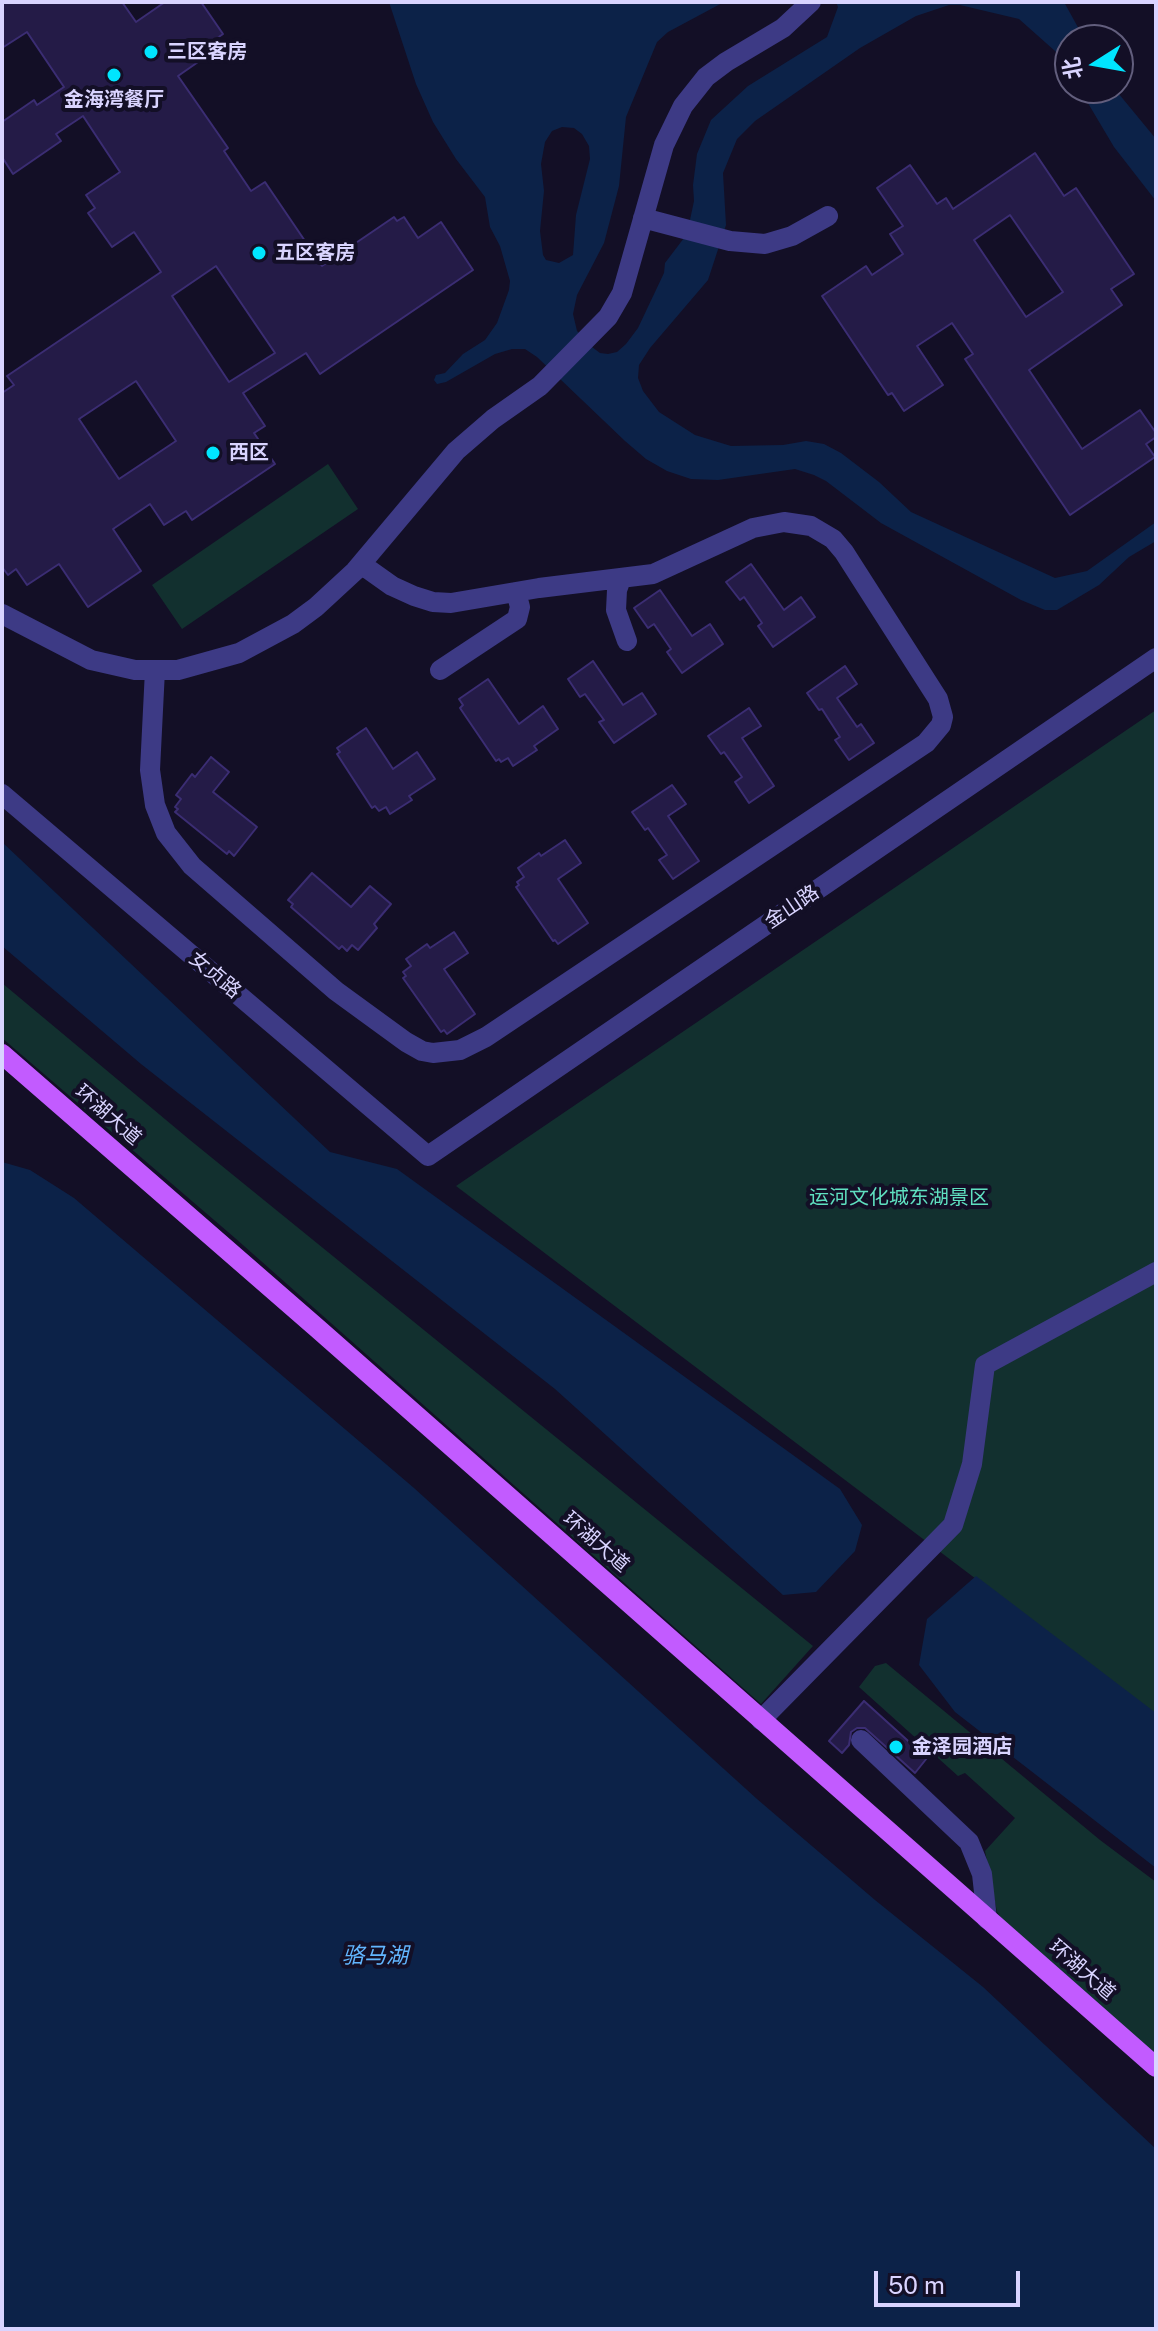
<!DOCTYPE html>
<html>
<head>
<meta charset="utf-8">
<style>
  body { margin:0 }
  #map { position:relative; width:1158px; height:2331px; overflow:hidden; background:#130f26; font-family:"Public Sans","Noto Sans SC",sans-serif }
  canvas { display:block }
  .frame { position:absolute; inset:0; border:4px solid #d9d4ff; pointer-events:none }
  .north { position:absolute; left:1054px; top:24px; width:80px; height:80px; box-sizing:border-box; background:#130f26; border:2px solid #625e7d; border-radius:50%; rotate:259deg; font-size:22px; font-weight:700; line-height:32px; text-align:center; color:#d9d4ff }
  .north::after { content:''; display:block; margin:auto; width:28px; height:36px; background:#00e5ff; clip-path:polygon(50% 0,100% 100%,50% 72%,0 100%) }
  .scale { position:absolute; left:874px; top:2271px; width:146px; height:36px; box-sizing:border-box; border:4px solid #d9d4ff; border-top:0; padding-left:10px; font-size:24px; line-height:28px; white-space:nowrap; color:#d9d4ff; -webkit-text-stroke:6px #130f26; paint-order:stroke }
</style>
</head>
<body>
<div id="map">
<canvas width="1158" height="2331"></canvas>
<div class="frame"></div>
<div class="north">北</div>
<div class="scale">50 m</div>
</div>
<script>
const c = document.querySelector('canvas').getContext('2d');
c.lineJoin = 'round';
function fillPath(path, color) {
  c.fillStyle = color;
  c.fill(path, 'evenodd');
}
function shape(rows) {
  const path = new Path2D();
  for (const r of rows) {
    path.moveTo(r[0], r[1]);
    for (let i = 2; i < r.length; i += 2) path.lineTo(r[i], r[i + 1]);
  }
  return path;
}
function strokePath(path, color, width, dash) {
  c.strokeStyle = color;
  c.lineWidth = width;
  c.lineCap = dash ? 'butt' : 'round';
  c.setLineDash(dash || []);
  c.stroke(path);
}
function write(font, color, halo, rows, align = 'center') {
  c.font = font + ' "Public Sans","Noto Sans SC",sans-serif';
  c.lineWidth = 8;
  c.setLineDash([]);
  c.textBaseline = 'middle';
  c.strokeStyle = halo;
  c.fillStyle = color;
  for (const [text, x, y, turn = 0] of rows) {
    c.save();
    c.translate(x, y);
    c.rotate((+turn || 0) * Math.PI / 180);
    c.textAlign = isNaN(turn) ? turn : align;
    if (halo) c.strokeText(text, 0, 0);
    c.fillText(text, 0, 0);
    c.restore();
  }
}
const green = shape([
  [328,464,358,509,182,629,152,585],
  [1156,710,1156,1715,456,1186],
  [2,983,190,1140,813,1646,761,1704,235,1238,2,1038],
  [886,1663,1100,1840,1156,1882,1156,2057,1005,1924,997,1912,985,1851,1015,1818,965,1773,958,1776,859,1687,875,1666]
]);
const water = shape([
  [389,2,724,2,668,32,657,42,626,117,619,186,604,243,577,295,573,314,577,331,592,347,600,353,608,354,617,352,626,344,638,328,664,273,665,263,687,234,694,201,693,185,697,154,711,120,748,86,827,37,838,7,836,2,1064,2,1085,40,1070,40,1070,72,1055,51,1019,19,960,5,949,5,916,16,860,48,755,121,737,139,723,173,726,225,708,280,650,348,639,365,638,378,643,391,659,412,695,435,731,446,783,445,806,441,824,444,841,453,879,482,911,512,1055,578,1087,571,1156,522,1156,541,1129,557,1099,585,1057,610,1045,610,1021,600,881,523,826,481,814,475,795,469,718,480,691,479,667,471,646,459,625,441,537,357,525,349,512,349,495,354,446,382,437,384,434,380,436,375,445,373,463,354,485,340,497,323,509,290,510,281,500,246,490,227,485,197,456,159,433,122,416,84],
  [562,127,574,128,582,134,589,146,590,159,576,215,573,255,559,263,546,260,543,255,540,231,544,191,541,164,545,142,552,131],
  [1079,88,1114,88,1156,139,1156,201,1114,147],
  [2,842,330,1152,397,1169,840,1489,862,1525,855,1551,816,1592,783,1595,555,1389,141,1064,2,946],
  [2,1162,30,1170,74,1198,414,1488,757,1799,875,1900,983,1987,1156,2149,1156,2329,2,2329],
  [976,1576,1156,1713,1156,1868,955,1712,919,1665,927,1619]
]);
const building = shape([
  [2,2,122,2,136,22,165,2,201,2,223,34,206,46,211,53,178,76,228,148,224,151,251,191,265,182,322,266,394,217,397,221,404,217,418,238,441,222,473,270,320,374,306,353,243,393,265,426,254,433,275,464,192,520,186,511,164,525,150,504,113,529,141,571,88,607,59,564,27,585,16,569,8,575,2,567,2,393,14,385,7,376,161,272,134,232,112,247,88,213,95,208,86,195,120,172,83,116,56,134,61,141,13,174,2,157,2,122,34,100,37,105,64,87,27,32,2,48,2,2],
  [216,266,275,353,229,382,172,296,216,266],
  [136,381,176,441,119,479,79,419,136,381],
  [1035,153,1064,196,1076,188,1134,274,1111,289,1122,305,1029,370,1082,449,1140,410,1156,433,1156,437,1146,444,1155,457,1070,515,965,359,973,354,952,323,917,346,943,385,904,411,892,393,888,395,822,296,866,266,872,275,903,254,890,234,903,226,877,188,910,165,937,204,946,198,953,209,1035,153],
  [1010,215,1063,292,1026,317,974,240,1010,215],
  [751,564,784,610,801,597,815,617,773,647,758,626,762,623,744,597,740,600,726,582,751,564],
  [660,590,692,636,710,624,723,644,682,673,667,652,671,649,654,624,648,628,634,608,660,590],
  [593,661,623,705,642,693,656,714,614,743,599,722,604,720,585,694,580,697,568,679,593,661],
  [845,666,857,684,837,698,857,727,861,724,874,743,849,760,835,740,840,737,822,709,819,710,807,693,845,666],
  [488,679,519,724,543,706,558,729,534,746,537,750,513,766,508,758,501,762,499,759,496,761,460,708,463,705,459,699,488,679],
  [749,708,761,726,742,738,774,786,749,803,735,782,742,777,724,752,721,754,708,736,749,708],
  [366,728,393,769,417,752,435,779,409,796,412,800,390,814,386,807,379,811,375,806,372,808,337,754,340,752,337,748,366,728],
  [211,757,229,772,213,792,257,827,234,856,229,851,227,854,175,812,178,809,175,807,181,799,176,795,192,774,195,777,211,757],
  [672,785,686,804,668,816,699,861,673,879,659,860,667,855,648,828,645,830,632,812,672,785],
  [565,840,581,863,558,879,588,923,558,944,555,940,553,941,516,887,519,885,517,882,524,877,518,868,539,853,541,856,565,840],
  [312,873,351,907,370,886,391,904,374,924,377,928,358,950,352,945,347,951,342,946,339,949,291,907,293,904,288,900,312,873],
  [454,932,468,953,444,969,475,1014,447,1034,444,1030,441,1032,403,978,406,976,403,972,411,966,406,959,427,944,430,948,454,932],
  [864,1701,927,1758,915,1773,865,1728,857,1728,851,1732,849,1745,842,1753,829,1741,864,1701]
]);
const minor = shape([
  [643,218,730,241,765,244,792,236,828,216],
  [621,579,617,590,616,610,627,641],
  [2,614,91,660,135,670,178,670,239,653,293,624,316,607,355,571,456,451,493,419,540,386,608,317,622,293,664,145,683,106,706,77,726,62,783,28,811,2],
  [155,670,150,770,155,805,166,833,192,866,336,991,406,1042,422,1051,433,1053,460,1050,486,1037,926,743,941,725,943,717,938,699,844,552,833,539,811,526,784,522,753,528,653,574,539,588,451,603,433,602,414,596,392,586,361,564],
  [440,670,517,619,520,607,516,592],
  [2,794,428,1156,1156,658],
  [761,1720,953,1525,972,1464,985,1365,1156,1272],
  [861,1740,969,1842,982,1874,987,1919]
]);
const major = shape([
  [2,1054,317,1328,1156,2067]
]);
const markers = [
  [151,52,8,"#00e5ff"],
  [114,75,8,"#00e5ff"],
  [259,253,8,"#00e5ff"],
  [213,453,8,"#00e5ff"],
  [896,1747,8,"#00e5ff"]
];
const poiNames = [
  ["三区客房",167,52],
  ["金海湾餐厅",114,100,"center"],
  ["五区客房",275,253],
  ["西区",229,453],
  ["金泽园酒店",912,1747]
];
const streetNames = [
  ["金山路",792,907,-34],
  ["女贞路",215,975,40],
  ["环湖大道",108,1115,41],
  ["环湖大道",596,1542,41],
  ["环湖大道",1082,1970,41]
];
const parkNames = [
  ["运河文化城东湖景区",899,1198]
];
const waterNames = [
  ["骆马湖",375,1956]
];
fillPath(green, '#12302f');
fillPath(water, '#0c2248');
fillPath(building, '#241b47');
strokePath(building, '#3b2d73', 2);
strokePath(minor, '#3d3a85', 20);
strokePath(major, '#c25bff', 20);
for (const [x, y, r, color] of markers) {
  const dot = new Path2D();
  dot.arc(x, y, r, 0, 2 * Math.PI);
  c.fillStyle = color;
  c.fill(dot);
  strokePath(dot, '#130f26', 3);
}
write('bold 20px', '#d9d4ff', '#130f26', poiNames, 'left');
write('20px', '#d9d4ff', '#130f26', streetNames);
write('20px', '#5fe0c0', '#130f26', parkNames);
write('italic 22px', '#62b6ff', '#130f26', waterNames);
</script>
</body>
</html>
